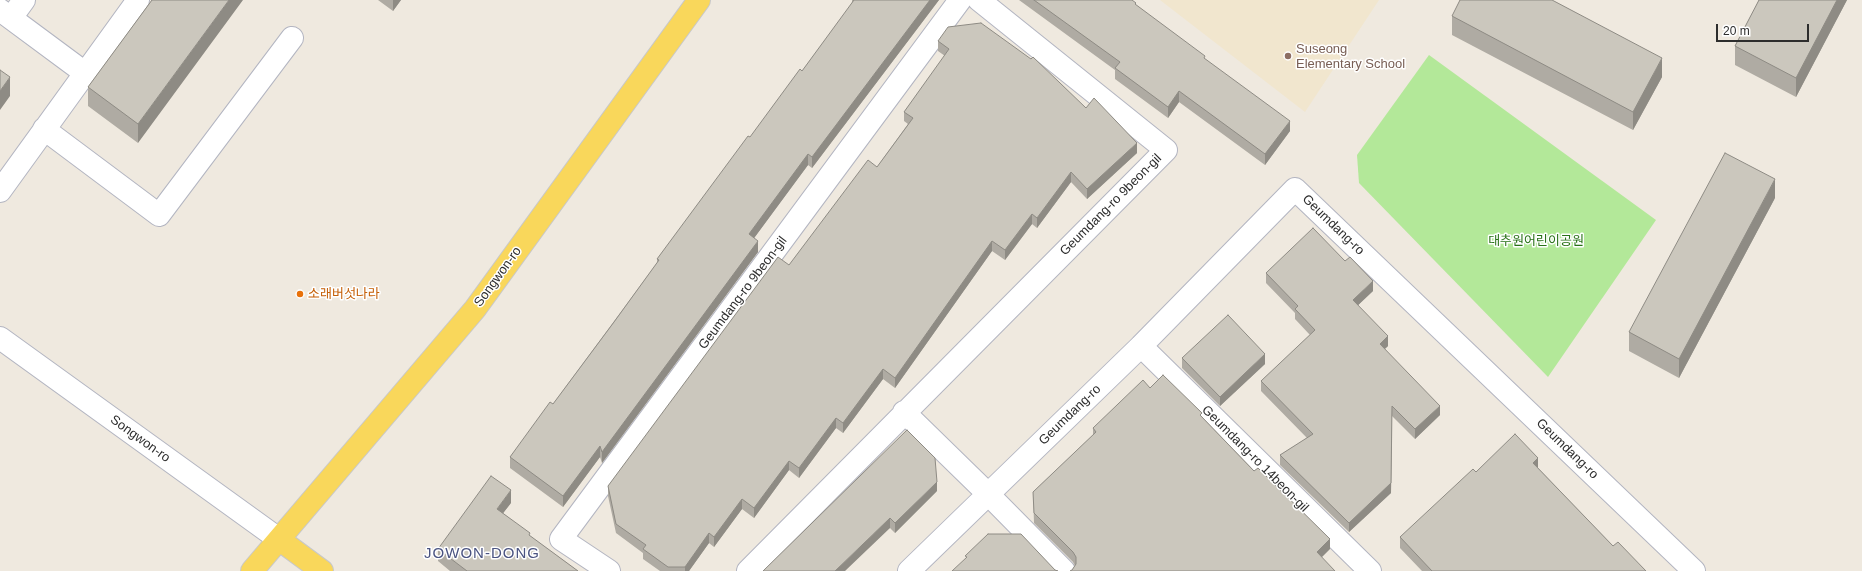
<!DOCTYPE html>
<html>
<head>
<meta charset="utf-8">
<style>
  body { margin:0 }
  #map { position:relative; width:1862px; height:571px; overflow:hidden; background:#efe9df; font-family:Helvetica,sans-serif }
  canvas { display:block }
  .scale { position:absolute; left:1716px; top:24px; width:93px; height:18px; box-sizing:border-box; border:2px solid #2d2d2d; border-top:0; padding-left:5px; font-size:12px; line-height:14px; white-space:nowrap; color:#2d2d2d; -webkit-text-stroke:3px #fff; paint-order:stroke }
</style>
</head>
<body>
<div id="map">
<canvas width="1862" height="571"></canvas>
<div class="scale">20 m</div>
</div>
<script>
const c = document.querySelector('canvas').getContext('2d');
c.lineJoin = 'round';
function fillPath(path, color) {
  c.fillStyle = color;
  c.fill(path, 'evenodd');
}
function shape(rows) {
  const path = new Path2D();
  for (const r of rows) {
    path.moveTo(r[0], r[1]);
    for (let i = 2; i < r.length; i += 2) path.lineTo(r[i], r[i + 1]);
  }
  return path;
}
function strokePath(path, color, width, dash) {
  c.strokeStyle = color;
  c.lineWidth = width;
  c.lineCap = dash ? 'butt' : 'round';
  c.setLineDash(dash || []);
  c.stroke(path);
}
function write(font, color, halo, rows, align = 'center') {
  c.font = font + ' Helvetica,"Noto Sans KR",sans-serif';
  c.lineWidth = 3;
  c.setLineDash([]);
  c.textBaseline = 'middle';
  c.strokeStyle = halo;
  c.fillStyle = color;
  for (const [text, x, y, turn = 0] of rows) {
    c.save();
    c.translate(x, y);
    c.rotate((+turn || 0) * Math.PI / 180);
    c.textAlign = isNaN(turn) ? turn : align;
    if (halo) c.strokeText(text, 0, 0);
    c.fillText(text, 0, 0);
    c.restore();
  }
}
const education = shape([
  [1160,0,1379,0,1305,112]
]);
const green = shape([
  [1429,55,1656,220,1548,377,1359,183,1357,155]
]);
const minor = shape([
  [0,10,85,73],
  [11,18,24,0],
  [44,129,159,215,292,38],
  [0,191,138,0],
  [0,338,280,540],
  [1141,346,1370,571],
  [904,412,988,494,1064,571],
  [609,571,561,539,960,0],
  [748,571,1166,150,979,0],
  [909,571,1141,346,1295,189,1694,571]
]);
const major = shape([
  [280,540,322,571],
  [252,571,475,309,699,0]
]);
const wall = shape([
  [152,0,138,143,88,106,88,87],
  [378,0,401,0,393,11],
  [852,0,939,0,812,168,808,165,754,238,758,252,602,463,600,457,563,507,510,468,510,457,553,404,657,263,657,259,802,71,852,4],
  [1019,0,1132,0,1136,5,1205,59,1290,131,1265,165,1179,102,1168,118,1115,79,1115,70],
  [1759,0,1847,0,1796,97,1735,65,1735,46],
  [1452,16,1662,77,1633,130,1452,35],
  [938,41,1086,108,1137,153,1087,199,1071,182,1037,228,1032,224,1005,260,992,251,895,388,883,379,843,433,836,428,799,478,789,470,754,518,742,509,714,547,709,543,689,571,660,571,643,559,643,553,616,533,608,496,608,486,789,265,877,167,908,124,904,121,904,112,945,56,938,51],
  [1775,198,1679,378,1629,351,1629,332],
  [1266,273,1373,291,1358,305,1388,346,1385,349,1440,415,1415,439,1392,416,1391,493,1349,532,1280,465,1280,455,1307,438,1261,391,1261,381,1310,335,1295,319,1295,313,1266,283],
  [1182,358,1265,364,1220,406,1182,368],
  [1150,388,1202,417,1330,549,1072,570,1075,566,1073,562,1034,523,1033,492,1093,435,1093,428],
  [1538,468,1613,546,1646,571,1422,571,1400,548,1400,537,1476,472],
  [937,491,895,533,890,528,763,571],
  [511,503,503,513,530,536,578,571,450,571,438,561,438,549]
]);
const shadedWall = shape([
  [229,0,243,0,138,143,138,124],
  [393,0,401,0,393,11],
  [930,0,939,0,812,168,812,157],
  [1837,0,1847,0,1796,97,1796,78],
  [1662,58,1662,77,1633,130,1633,112],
  [10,77,10,96,0,110,0,91],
  [1179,91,1179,102,1168,118,1168,107],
  [1290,121,1290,131,1265,165,1265,154],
  [1137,143,1137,153,1087,199,1087,189],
  [808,154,808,165,749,245,749,234],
  [1071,172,1071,182,1037,228,1037,218],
  [1775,179,1775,198,1679,378,1679,359],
  [1032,214,1032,224,1005,260,1005,250],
  [758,241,758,252,602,463,602,452],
  [992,241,992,251,895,388,895,378],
  [1373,281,1373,291,1353,310,1353,300],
  [1388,336,1388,346,1380,353,1380,344],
  [1265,354,1265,364,1220,406,1220,397],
  [883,369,883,379,843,433,843,423],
  [1392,406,1391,493,1349,532,1349,523],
  [1440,406,1440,415,1415,439,1415,429],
  [836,418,836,428,799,478,799,468],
  [600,446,600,457,563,507,563,496],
  [1538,458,1538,469,1533,463],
  [789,461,789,470,754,518,754,508],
  [937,482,937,491,895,533,895,523],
  [511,490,511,503,497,521,497,509],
  [742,499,742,509,714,547,714,537],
  [890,518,890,528,845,571,835,571],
  [709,533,709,543,689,571,685,571,685,567],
  [1330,539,1330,549,1317,562,1317,552]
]);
const building = shape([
  [152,0,229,0,138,124,88,87,152,0],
  [854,0,930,0,812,157,808,154,749,234,758,241,602,452,600,446,563,496,510,457,550,402,553,404,614,322,659,260,657,259,748,136,750,137,800,69,802,71,854,0],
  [1034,0,1132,0,1136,3,1135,4,1205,56,1204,58,1290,121,1265,154,1179,91,1168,107,1115,68,1120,62,1034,0],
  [1460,0,1552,0,1662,58,1633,112,1452,16,1460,0],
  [1759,0,1837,0,1796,78,1735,46,1759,0],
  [981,23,1031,59,1033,57,1086,108,1094,98,1137,143,1087,189,1071,172,1037,218,1032,214,1005,250,992,241,895,378,883,369,843,423,836,418,799,468,789,461,754,508,742,499,714,537,709,533,685,567,668,567,643,549,646,545,616,524,608,486,778,257,789,265,868,160,877,167,913,118,904,112,949,49,938,41,948,27,981,23],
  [0,70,10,77,0,91,0,70],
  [1725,153,1775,179,1679,359,1629,332,1725,153],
  [1313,228,1345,261,1350,257,1373,281,1353,300,1388,336,1380,344,1440,406,1415,429,1392,406,1391,483,1349,523,1280,455,1313,434,1261,381,1315,330,1295,309,1298,306,1266,273,1313,228],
  [1228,315,1265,354,1220,397,1182,358,1228,315],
  [1163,375,1202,413,1200,415,1254,471,1258,468,1330,539,1317,552,1335,571,1070,571,1072,570,1076,564,1076,557,1073,552,1034,513,1033,492,1096,432,1093,428,1143,380,1150,388,1163,375],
  [907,430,935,458,937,482,895,523,890,518,835,571,763,571,907,430],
  [1515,434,1538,458,1533,463,1613,546,1618,542,1646,571,1432,571,1400,537,1473,469,1476,472,1515,434],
  [491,476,511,490,497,509,530,533,529,535,578,571,467,571,438,549,491,476],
  [988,534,1021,534,1055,570,1058,571,952,571,967,557,965,556,988,534]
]);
const markers = [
  [1288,56,4,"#8d6e63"],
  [300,294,4,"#e8710a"]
];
const educationNames = [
  ["Suseong",1296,49],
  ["Elementary School",1296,64]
];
const streetNames = [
  ["Geumdang-ro 9beon-gil",1111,205,-45],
  ["Geumdang-ro",1333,225,44],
  ["Songwon-ro",498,277,-54],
  ["Geumdang-ro 9beon-gil",743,293,-53],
  ["Geumdang-ro",1070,415,-44],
  ["Songwon-ro",140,439,36],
  ["Geumdang-ro",1567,449,44],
  ["Geumdang-ro 14beon-gil",1255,459,45]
];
const parkNames = [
  ["대추원어린이공원",1536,241]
];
const foodNames = [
  ["소래버섯나라",308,294]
];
const quarterNames = [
  ["JOWON-DONG",482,554]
];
fillPath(education, '#f1e6ce');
fillPath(green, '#b3e899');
strokePath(minor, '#b3b5c1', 24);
strokePath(major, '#c8c8c8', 24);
strokePath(minor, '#fff', 22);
strokePath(major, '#f9d75b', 22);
fillPath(wall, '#afaba3');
fillPath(shadedWall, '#8e8b84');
fillPath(building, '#cbc7bd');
strokePath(building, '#8e8b84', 1);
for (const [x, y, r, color] of markers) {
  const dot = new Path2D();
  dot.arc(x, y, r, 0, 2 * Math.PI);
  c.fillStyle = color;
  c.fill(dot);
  strokePath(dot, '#fff', 1.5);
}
write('13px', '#785e54', '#fff', educationNames, 'left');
write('13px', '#2d2d2d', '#fff', streetNames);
write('13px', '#287117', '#fff', parkNames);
write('13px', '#c56008', '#fff', foodNames, 'left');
c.letterSpacing = '1px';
write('15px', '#4a5381', '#fff', quarterNames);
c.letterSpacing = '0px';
</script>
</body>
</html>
